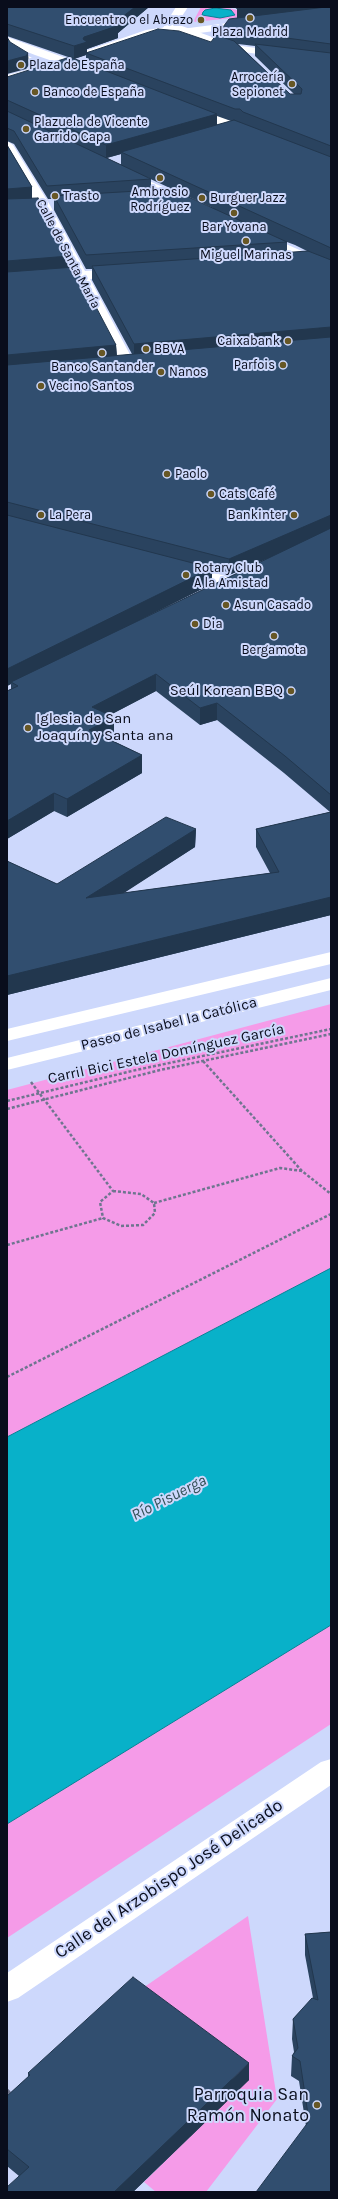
<!DOCTYPE html>
<html>
<head>
<meta charset="utf-8">
<style>
  body { margin:0 }
  #map { position:relative; width:338px; height:2199px; overflow:hidden; background:#cdd8fc; font-family:Karla,sans-serif }
  canvas { display:block }
  .frame { position:absolute; inset:0; border:8px solid #090d1c; pointer-events:none }
</style>
</head>
<body>
<div id="map">
<canvas width="338" height="2199"></canvas>
<div class="frame"></div>
</div>
<script>
const c = document.querySelector('canvas').getContext('2d');
c.lineJoin = 'round';
function fillPath(path, color) {
  c.fillStyle = color;
  c.fill(path, 'evenodd');
}
function shape(rows) {
  const path = new Path2D();
  for (const r of rows) {
    path.moveTo(r[0], r[1]);
    for (let i = 2; i < r.length; i += 2) path.lineTo(r[i], r[i + 1]);
  }
  return path;
}
function strokePath(path, color, width, dash) {
  c.strokeStyle = color;
  c.lineWidth = width;
  c.lineCap = dash ? 'butt' : 'round';
  c.setLineDash(dash || []);
  c.stroke(path);
}
function write(font, color, halo, rows, align = 'center') {
  c.font = font + ' Karla,sans-serif';
  c.lineWidth = 4;
  c.setLineDash([]);
  c.textBaseline = 'middle';
  c.strokeStyle = halo;
  c.fillStyle = color;
  for (const [text, x, y, turn = 0] of rows) {
    c.save();
    c.translate(x, y);
    c.rotate((+turn || 0) * Math.PI / 180);
    c.textAlign = isNaN(turn) ? turn : align;
    if (halo) c.strokeText(text, 0, 0);
    c.fillText(text, 0, 0);
    c.restore();
  }
}
const green = shape([
  [201,7,224,7,253,14,253,16,193,22],
  [331,1004,331,1268,7,1437,7,1090],
  [331,1625,331,1724,7,1938,7,1824],
  [248,1916,277,2099,206,2192,156,2192,144,2182,248,2080,134,1994]
]);
const water = shape([
  [215,8,231,10,235,15,220,18,202,15,203,12,205,10,215,8],
  [331,1268,331,1625,7,1824,7,1437,331,1268]
]);
const pathFar1 = shape([
  [203,1061,302,1171],
  [31,1082,113,1191],
  [7,1101,136,1070,331,1029],
  [7,1109,160,1070,331,1034],
  [113,1191,141,1194,154,1203,155,1213,143,1225,121,1226,103,1218,100,1202,113,1191],
  [154,1203,280,1168,302,1171,331,1194],
  [7,1245,103,1218],
  [7,1377,331,1214]
]);
const path = shape([
  [7,2090,12,2096]
]);
const lane = shape([
  [167,27,170,28,170,32,150,35,89,54,85,51,146,30,167,27],
  [11,43,14,44,18,50,39,62,41,64,38,70,33,74,7,81,7,75,27,70,31,65,12,54,7,47,11,43]
]);
const street = shape([
  [171,22,234,45,331,58,331,64,229,50,167,27,165,25,171,22],
  [7,141,13,145,50,205,85,271,121,269,128,273,121,277,90,279,135,364,133,367,128,368,123,367,121,364,76,280,7,285,7,277,72,272,36,205,7,155,7,141],
  [123,169,189,199,191,202,189,205,179,205,118,176,117,173,118,170,123,169],
  [259,232,331,264,331,273,254,239,252,236,259,232],
  [184,565,237,579,239,583,237,587,231,588,178,574,176,570,178,566,184,565],
  [331,1759,331,1785,18,1998,7,2002,7,1973,321,1762,331,1759]
]);
const secondary = shape([
  [176,7,188,7,173,30,252,20,258,23,252,26,162,38,155,41,151,40,149,38,151,36,163,28,176,7],
  [7,37,94,68,96,70,90,74,35,55,7,44,7,37],
  [189,105,256,130,258,133,256,136,248,136,185,112,183,109,189,105],
  [331,952,331,964,7,1041,7,1029,331,952],
  [331,978,331,990,7,1070,7,1058,331,978]
]);
const wall = shape([
  [7,7,149,7,118,33,118,38,87,49,87,52,211,42,223,37,223,27,237,18,237,9,234,7,331,7,331,915,7,995,7,861,57,884,196,829,195,847,123,893,270,873,256,847,256,829,330,812,284,773,217,720,200,725,156,691,110,715,114,717,114,734,107,738,142,755,142,773,67,817,54,811,7,839,7,691,11,689,11,684,7,686,7,145,32,187,32,198,69,256,70,268,116,345,117,356,132,354,92,280,92,269,86,269,54,210,54,199,48,199,14,144,7,141,7,77,86,64,86,55,74,59,7,36],
  [238,44,255,46,255,56,294,94,290,94],
  [217,116,231,121,217,125],
  [121,154,121,165,107,158],
  [144,176,213,208,151,190,151,179],
  [287,242,295,245,307,251,287,253],
  [269,558,144,618,212,584,212,571,229,575],
  [331,1932,331,2192,306,2126,299,2081,291,2076,292,2056,294,2052,292,2039,293,2019,313,1998,305,1955,305,1934],
  [28,2073,249,2080,133,2192,7,2192,19,2176,7,2166,7,2096,28,2077]
]);
const shadedWall = shape([
  [135,7,149,7,118,33,118,38,87,49,87,53,86,53,86,55,74,59,74,46,83,39,84,37,112,25],
  [251,7,331,7,237,21,237,9],
  [28,53,29,65,26,69,7,74,7,61],
  [217,114,217,127,121,152,121,154,106,158,106,145],
  [32,187,32,201,7,202,7,189],
  [69,256,70,271,7,275,7,261],
  [331,327,331,342,134,358,134,344],
  [116,345,117,360,7,370,7,355],
  [331,515,331,531,229,575,229,559],
  [212,568,212,584,13,683,11,682,11,684,7,686,7,669],
  [156,674,156,691,93,724,92,707],
  [217,703,217,720,200,725,200,708],
  [114,717,114,734,90,747,89,730],
  [142,755,142,773,67,817,67,799],
  [54,793,54,811,7,839,7,821],
  [196,829,195,847,87,917,86,898],
  [331,897,331,915,7,995,7,976],
  [249,2063,249,2080,133,2192,114,2192]
]);
const building = shape([
  [7,7,135,7,112,25,117,26,84,37,83,39,87,42,74,46,7,24,7,7],
  [238,7,251,7,237,9,238,7],
  [326,7,331,7,331,44,235,31,223,27,229,19,326,7],
  [158,29,179,31,211,42,216,35,234,41,290,94,301,94,302,89,255,44,331,53,331,146,243,112,240,109,235,109,86,53,158,29],
  [7,37,10,42,28,53,26,56,7,61,7,37],
  [70,57,217,114,106,145,7,100,7,77,70,57],
  [7,111,151,179,47,186,14,131,7,128,7,111],
  [234,120,331,157,331,248,121,152,234,120],
  [7,145,32,187,7,189,7,145],
  [171,189,287,242,86,255,54,196,171,189],
  [38,198,69,256,7,261,7,199,38,198],
  [308,251,331,260,331,327,134,344,92,266,308,251],
  [75,267,116,345,7,355,7,272,75,267],
  [331,337,331,515,229,559,7,502,7,365,331,337],
  [7,515,212,568,7,669,7,515],
  [331,528,331,795,285,756,217,703,200,708,156,674,92,707,114,717,89,730,142,755,67,799,54,793,7,821,7,691,18,686,11,682,331,528],
  [331,812,331,897,7,976,7,861,57,884,166,817,196,829,86,898,279,872,256,829,331,812],
  [331,1932,331,2192,256,2192,309,2121,300,2061,292,2056,298,2048,293,2019,312,1998,318,2000,305,1934,331,1932],
  [133,1977,249,2063,114,2192,7,2192,7,2187,29,2167,7,2149,7,2096,30,2075,28,2073,133,1977]
]);
const markers = [
  [250,18,4,"#675725"],
  [201,20,4,"#675725"],
  [21,65,4,"#675725"],
  [292,84,4,"#675725"],
  [35,92,4,"#675725"],
  [26,129,4,"#675725"],
  [160,178,4,"#675725"],
  [55,196,4,"#675725"],
  [202,198,4,"#675725"],
  [234,213,4,"#675725"],
  [246,241,4,"#675725"],
  [288,341,4,"#675725"],
  [146,349,4,"#675725"],
  [102,353,4,"#675725"],
  [283,365,4,"#675725"],
  [161,372,4,"#675725"],
  [41,386,4,"#675725"],
  [167,474,4,"#675725"],
  [211,494,4,"#675725"],
  [41,515,4,"#675725"],
  [294,515,4,"#675725"],
  [186,575,4,"#675725"],
  [226,605,4,"#675725"],
  [195,624,4,"#675725"],
  [274,636,4,"#675725"],
  [291,691,4,"#675725"],
  [28,728,4,"#675725"],
  [317,2105,4,"#675725"]
];
const farPoinames = [
  ["Encuentro o el Abrazo",193,20,"right"],
  ["Plaza Madrid",250,32,"center"],
  ["Plaza de España",29,65],
  ["Arrocería",284,77,"right"],
  ["Sepionet",284,92,"right"],
  ["Banco de España",43,92],
  ["Plazuela de Vicente",34,122],
  ["Garrido Capa",34,137],
  ["Ambrosio",160,192,"center"],
  ["Rodríguez",160,207,"center"],
  ["Trasto",63,196],
  ["Burguer Jazz",210,198],
  ["Bar Yovana",234,227,"center"],
  ["Miguel Marinas",246,255,"center"],
  ["Caixabank",280,341,"right"],
  ["BBVA",154,349],
  ["Parfois",275,365,"right"],
  ["Banco Santander",102,367,"center"],
  ["Nanos",169,372],
  ["Vecino Santos",49,386],
  ["Paolo",175,474],
  ["Cats Café",219,494],
  ["La Pera",49,515],
  ["Bankinter",286,515,"right"],
  ["Rotary Club",194,568],
  ["A la Amistad",194,583],
  ["Asun Casado",234,605],
  ["Dia",203,624],
  ["Bergamota",274,650,"center"]
];
const farStreetnames = [
  ["Calle de Santa María",68,254,62]
];
const poiNames = [
  ["Seúl Korean BBQ",283,691],
  ["Iglesia de San",36,719,"left"],
  ["Joaquín y Santa ana",36,736,"left"]
];
const streetNames = [
  ["Paseo de Isabel la Católica",169,1024,-14],
  ["Carril Bici Estela Domínguez García",166,1054,-12]
];
const waterNames = [
  ["Río Pisuerga",169,1498,-27]
];
const nearStreetnames = [
  ["Calle del Arzobispo José Delicado",169,1879,-34]
];
const nearPoinames = [
  ["Parroquia San",309,2095],
  ["Ramón Nonato",309,2116]
];
fillPath(green, '#f59be8');
fillPath(water, '#08b1c9');
strokePath(water, '#088095', 1);
strokePath(pathFar1, '#6e758f', 2.5, [3, 2]);
strokePath(path, '#6e758f', 3.5, [4, 2.5]);
fillPath(lane, '#fff');
fillPath(street, '#fff');
fillPath(secondary, '#fff');
fillPath(wall, '#2a435f');
fillPath(shadedWall, '#22374e');
fillPath(building, '#314e6f');
strokePath(building, '#22374e', 1);
for (const [x, y, r, color] of markers) {
  const dot = new Path2D();
  dot.arc(x, y, r, 0, 2 * Math.PI);
  c.fillStyle = color;
  c.fill(dot);
  strokePath(dot, '#cdd8fc', 1.5);
}
write('13px', '#090d1c', '#cdd8fc', farPoinames, 'left');
write('13px', '#090d1c', '#cdd8fc', farStreetnames);
write('15px', '#090d1c', '#cdd8fc', poiNames, 'right');
write('15px', '#090d1c', '#cdd8fc', streetNames);
write('italic 16px', '#324f55', '#cdd8fc', waterNames);
write('18px', '#090d1c', '#cdd8fc', nearStreetnames);
write('18px', '#090d1c', '#cdd8fc', nearPoinames, 'right');
</script>
</body>
</html>
